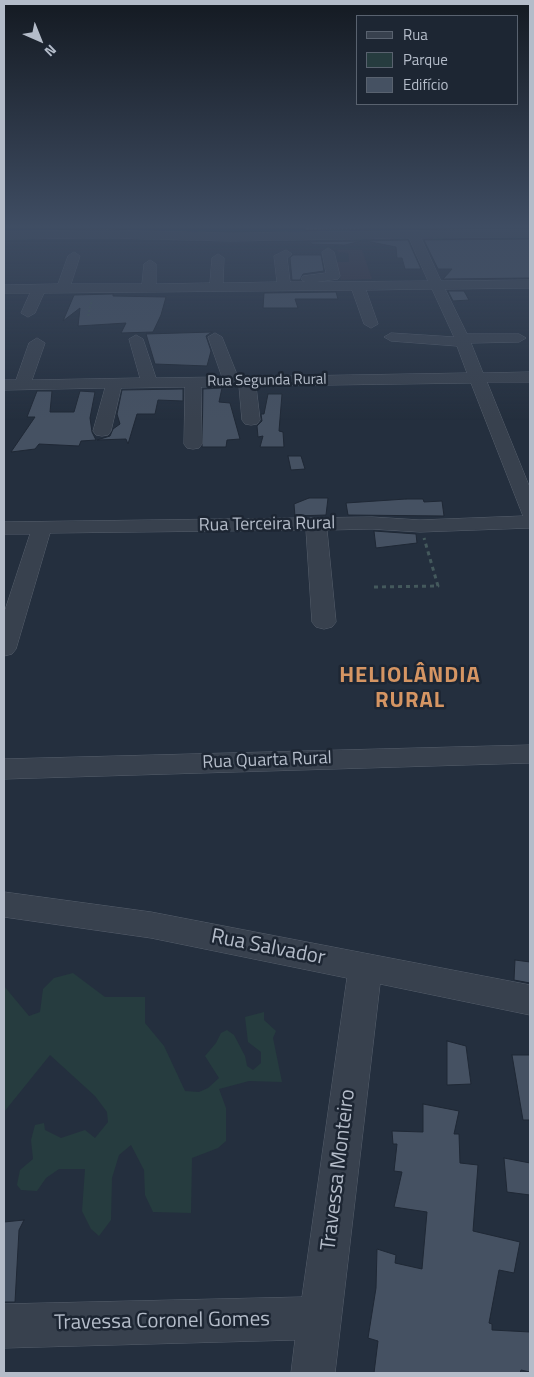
<!DOCTYPE html>
<html>
<head>
<meta charset="utf-8">
<style>
  body { margin:0 }
  #map { position:relative; width:534px; height:1377px; overflow:hidden; background:#242f3e; font-family:"Titillium Web",sans-serif }
  canvas { display:block }
  .frame { position:absolute; inset:0; border:5px solid #b4bcc9; pointer-events:none }
  .legend { position:absolute; left:356px; top:15px; width:162px; height:90px; box-sizing:border-box; background:#1d2633; border:1px solid #59626f; margin:0; padding:6px 9px; list-style:none; font-size:15px; color:#b4bcc9 }
  .legend li { display:flex; align-items:center; gap:10px; height:25px }
  .legend b { width:25px; border:1px solid #59626f }
  .north { position:absolute; left:15px; top:15px; width:50px; height:50px; -webkit-text-stroke:4px #1d2633; paint-order:stroke; rotate:136deg; font-size:14px; font-weight:700; line-height:20px; text-align:center; color:#b4bcc9 }
  .north::after { content:''; display:block; margin:auto; width:18px; height:22px; background:#b4bcc9; clip-path:polygon(50% 0,100% 100%,50% 72%,0 100%) }
</style>
</head>
<body>
<div id="map">
<canvas width="534" height="1377"></canvas>
<div class="frame"></div>
<ul class="legend">
<li><b style="height:6px;background:#38414e"></b>Rua</li>
<li><b style="height:14px;background:#263c3f"></b>Parque</li>
<li><b style="height:14px;background:#455162"></b>Edifício</li>
</ul>
<div class="north">N</div>
</div>
<script>
const c = document.querySelector('canvas').getContext('2d');
c.lineJoin = 'round';
function fillPath(path, color) {
  c.fillStyle = color;
  c.fill(path, 'evenodd');
}
function shape(rows) {
  const path = new Path2D();
  for (const r of rows) {
    path.moveTo(r[0], r[1]);
    for (let i = 2; i < r.length; i += 2) path.lineTo(r[i], r[i + 1]);
  }
  return path;
}
function strokePath(path, color, width, dash) {
  c.strokeStyle = color;
  c.lineWidth = width;
  c.lineCap = dash ? 'butt' : 'round';
  c.setLineDash(dash || []);
  c.stroke(path);
}
function write(font, color, halo, rows, align = 'center') {
  c.font = font + ' "Titillium Web",sans-serif';
  c.lineWidth = 5;
  c.setLineDash([]);
  c.textBaseline = 'middle';
  c.strokeStyle = halo;
  c.fillStyle = color;
  for (const [text, x, y, turn = 0] of rows) {
    c.save();
    c.translate(x, y);
    c.rotate((+turn || 0) * Math.PI / 180);
    c.textAlign = isNaN(turn) ? turn : align;
    if (halo) c.strokeText(text, 0, 0);
    c.fillText(text, 0, 0);
    c.restore();
  }
}
const medical = shape([
  [337,250,362,250,372,279,341,280,334,262,349,262,348,253,338,252]
]);
const green = shape([
  [73,973,105,997,145,997,145,1023,164,1046,185,1091,199,1092,208,1088,219,1078,205,1056,216,1043,221,1033,227,1030,234,1035,245,1056,247,1066,253,1070,261,1063,261,1052,248,1042,245,1017,264,1012,264,1020,276,1031,273,1038,282,1082,249,1081,219,1089,226,1108,226,1141,218,1148,192,1158,191,1213,153,1212,145,1195,144,1170,131,1145,119,1155,112,1178,111,1220,99,1236,91,1229,82,1211,85,1169,59,1169,46,1178,37,1191,21,1190,17,1185,20,1170,33,1159,31,1140,35,1125,44,1123,45,1130,61,1138,85,1130,95,1138,108,1122,107,1112,95,1096,50,1055,4,1112,4,986,29,1016,40,1012,43,989,54,978]
]);
const building = shape([
  [304,227,334,228,363,227,363,229,305,230,304,227],
  [530,239,530,278,443,279,452,269,438,269,424,240,530,239],
  [408,240,421,269,405,269,402,258,397,258,396,247,366,241,408,240],
  [361,241,345,245,312,244,310,242,361,241],
  [293,255,321,255,324,271,303,274,300,280,292,280,290,258,293,255],
  [448,291,464,291,469,300,453,301,448,291],
  [336,292,338,299,295,299,298,308,263,308,264,293,336,292],
  [113,294,113,296,166,297,161,315,153,332,121,333,126,323,78,326,80,308,63,321,74,295,113,294],
  [212,332,206,336,211,351,207,366,155,364,146,334,212,332],
  [222,388,219,402,230,403,240,439,227,440,226,447,202,447,203,389,222,388],
  [183,389,183,401,158,400,155,414,137,414,128,444,126,439,97,440,110,436,113,429,120,424,117,414,122,390,183,389],
  [37,391,52,391,50,412,74,412,80,391,95,392,90,418,92,432,96,440,81,441,79,446,39,444,35,449,11,452,35,417,27,417,37,391],
  [268,394,282,394,279,431,283,432,284,447,260,447,263,436,258,437,257,426,262,421,261,414,264,414,268,394],
  [288,456,301,456,305,469,291,470,288,456],
  [309,498,328,498,326,515,295,516,294,504,309,498],
  [406,499,423,499,424,502,442,501,444,516,348,515,346,503,406,499],
  [374,531,416,534,417,543,376,548,374,531],
  [515,960,530,962,530,983,514,980,515,960],
  [447,1041,466,1046,471,1084,447,1085,447,1041],
  [512,1055,530,1055,530,1120,523,1120,512,1055],
  [423,1104,459,1111,454,1134,459,1134,460,1163,478,1165,473,1231,520,1242,514,1273,499,1270,489,1323,492,1324,492,1330,530,1332,530,1372,521,1370,520,1373,374,1373,378,1341,368,1338,376,1288,377,1249,396,1255,395,1263,422,1269,427,1212,394,1207,402,1172,394,1171,397,1144,393,1144,392,1131,423,1132,423,1104],
  [504,1158,530,1163,530,1195,507,1192,504,1158],
  [24,1220,19,1230,15,1302,4,1302,4,1222,24,1220]
]);
const pathFar1 = shape([
  [88,316,92,300]
]);
const path = shape([
  [374,587,438,586,424,538]
]);
const minor = shape([
  [530,229,530,237,421,238,441,281,530,280,530,288,445,289,467,334,519,334,526,338,519,342,471,343,483,373,530,372,530,382,487,382,530,488,530,528,420,532,372,529,327,530,336,622,332,627,324,629,316,627,312,622,306,530,50,533,16,649,12,654,4,656,4,613,30,534,4,534,4,522,372,517,420,520,523,516,471,383,256,386,260,420,257,424,251,425,245,424,242,420,239,386,201,387,202,444,199,448,193,449,187,448,184,444,185,387,121,388,111,431,108,435,102,436,96,435,93,431,105,388,4,390,4,380,16,380,29,343,37,338,45,343,32,380,140,378,129,339,136,335,143,339,156,378,222,377,208,337,215,333,222,337,238,377,467,373,457,346,391,341,384,337,391,333,454,337,432,289,366,290,378,324,371,328,364,324,352,290,44,293,35,313,28,317,21,313,30,293,4,293,4,285,58,284,68,256,74,252,80,256,71,284,142,284,144,264,150,260,156,264,156,284,210,283,212,258,218,254,224,258,223,283,277,282,274,256,286,250,292,254,287,258,290,282,305,282,301,279,303,276,326,273,322,252,328,248,334,252,340,276,338,279,316,282,428,281,409,238,230,241,107,238,4,239,4,231,107,230,230,233,530,229],
  [530,745,530,763,4,779,4,759,530,745],
  [4,892,151,912,530,985,530,1015,380,984,335,1373,291,1373,295,1340,4,1348,4,1304,302,1297,347,978,151,938,4,917,4,892]
]);
const farStreetnames = [
  ["Rua Segunda Rural",267,381,-1]
];
const streetNames = [
  ["Rua Terceira Rural",267,525,-1],
  ["Rua Quarta Rural",267,761,-2]
];
const nearStreetnames = [
  ["Rua Salvador",268,948,11],
  ["Travessa Monteiro",339,1170,-83],
  ["Travessa Coronel Gomes",162,1322,-1]
];
const districtNames = [
  ["HELIOLÂNDIA",410,677],
  ["RURAL",410,702]
];
fillPath(medical, '#32303f');
fillPath(green, '#263c3f');
fillPath(building, '#455162');
strokePath(building, '#1f2835', 1);
strokePath(minor, '#565f6c', 1);
strokePath(pathFar1, '#44595c', 2, [2, 2]);
strokePath(path, '#44595c', 3, [4, 4]);
fillPath(minor, '#38414e');
const sky = c.createLinearGradient(0, 0, 0, 420);
sky.addColorStop(0, '#141a22');
sky.addColorStop(0.54, '#3f4d63');
sky.addColorStop(1, '#3f4d6300');
c.fillStyle = sky;
c.fillRect(0, 0, 534, 420);
write('15px', '#b4bcc9', '#1d2633', farStreetnames);
write('18px', '#b4bcc9', '#1d2633', streetNames);
write('21px', '#b4bcc9', '#1d2633', nearStreetnames);
c.letterSpacing = '1px';
write('bold 22px', '#d59563', '#1d2633', districtNames);
c.letterSpacing = '0px';
</script>
</body>
</html>
